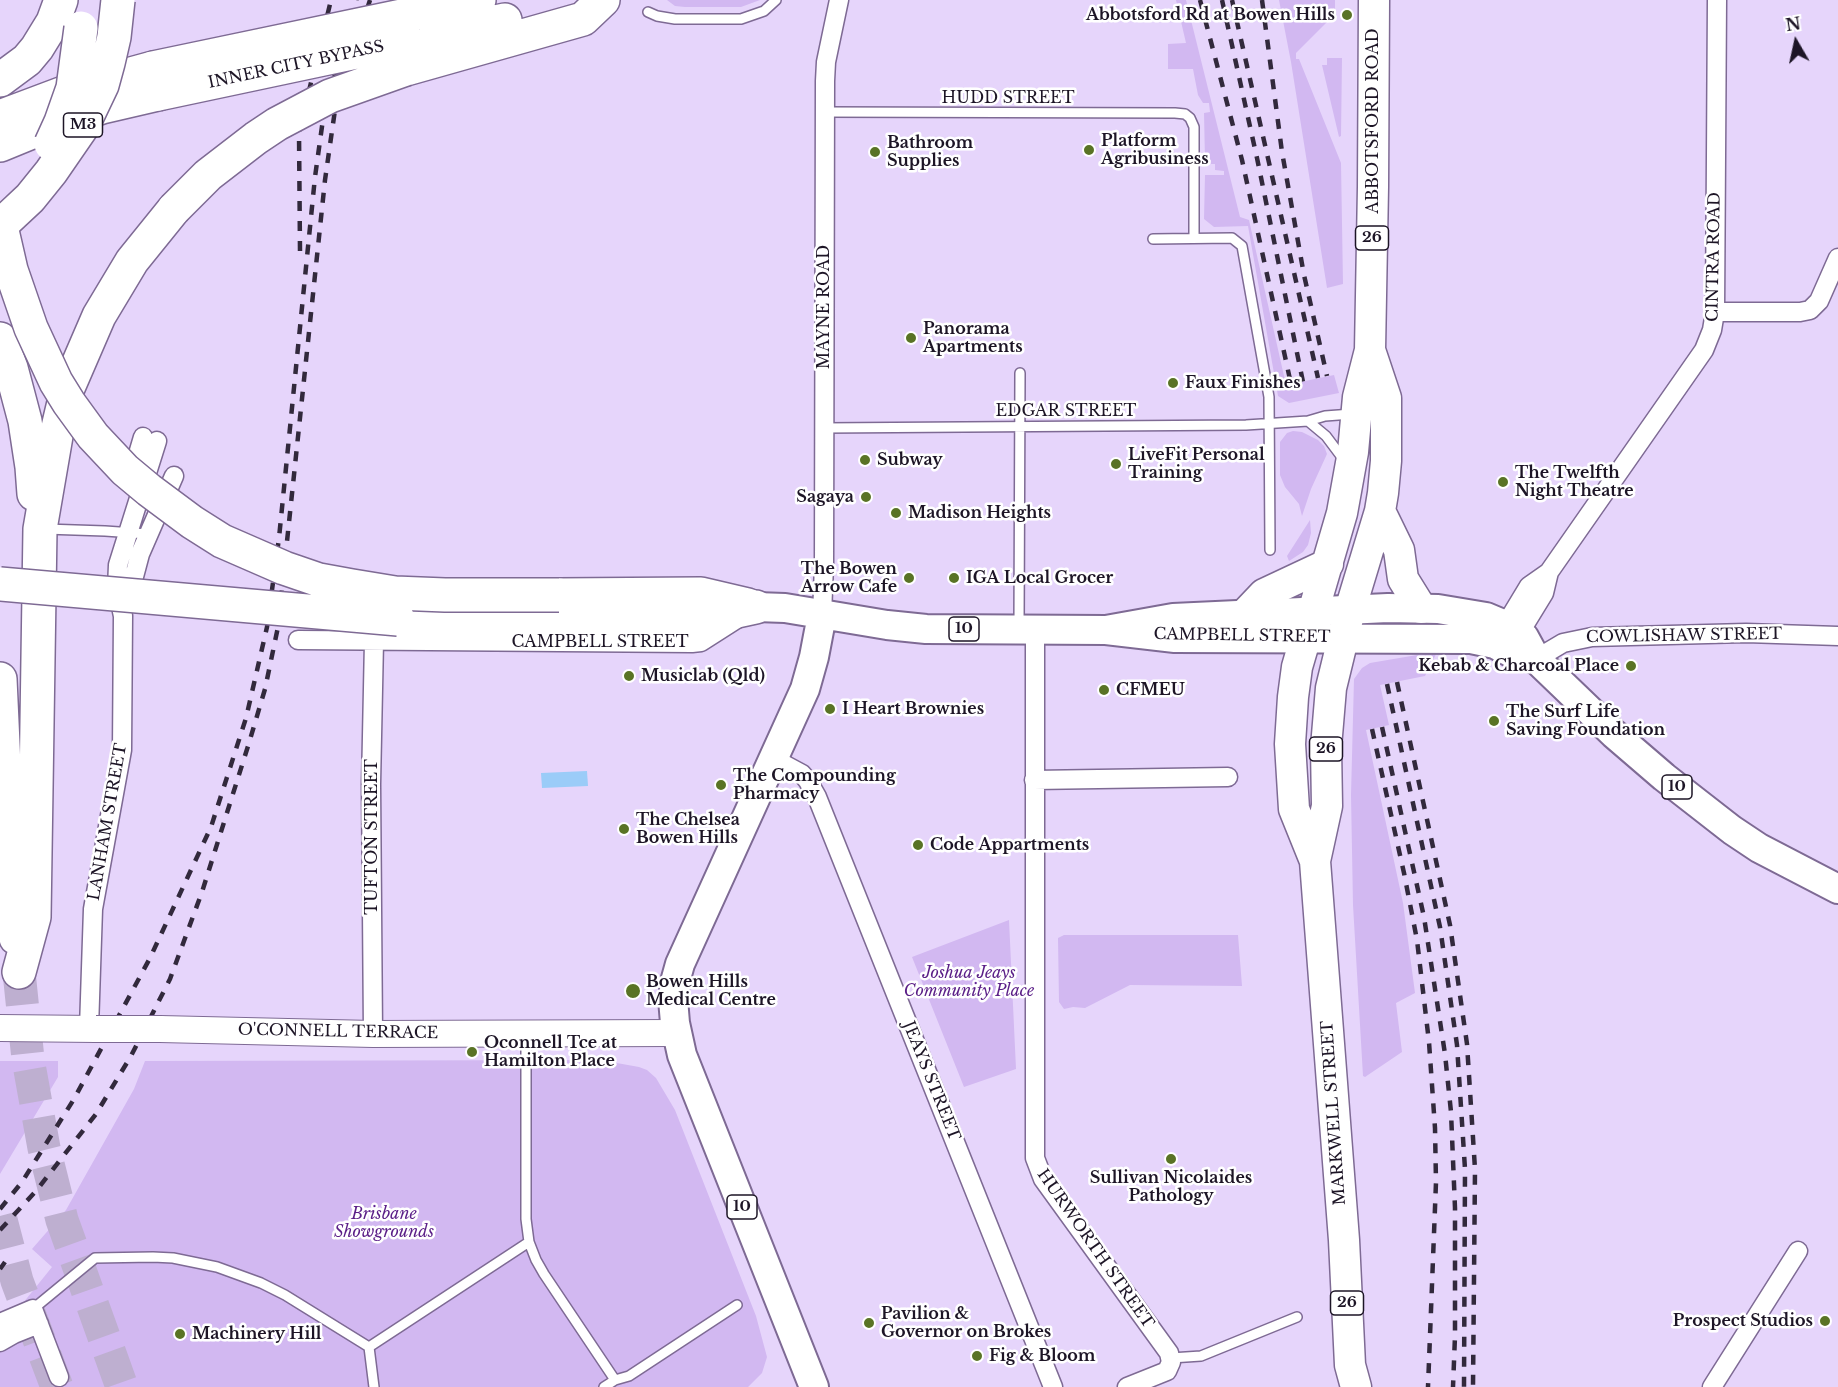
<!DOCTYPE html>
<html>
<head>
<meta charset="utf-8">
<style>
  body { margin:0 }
  #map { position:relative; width:1838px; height:1387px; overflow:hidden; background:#e6d5fb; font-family:"Libre Baskerville",serif }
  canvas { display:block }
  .north { position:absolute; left:1766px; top:12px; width:60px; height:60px; -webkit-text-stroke:4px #fff; paint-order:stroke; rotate:351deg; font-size:16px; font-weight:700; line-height:24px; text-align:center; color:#1d1526 }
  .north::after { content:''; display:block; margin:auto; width:21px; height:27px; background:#1d1526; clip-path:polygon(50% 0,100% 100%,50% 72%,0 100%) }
</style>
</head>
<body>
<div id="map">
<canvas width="1838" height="1387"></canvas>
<div class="north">N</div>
</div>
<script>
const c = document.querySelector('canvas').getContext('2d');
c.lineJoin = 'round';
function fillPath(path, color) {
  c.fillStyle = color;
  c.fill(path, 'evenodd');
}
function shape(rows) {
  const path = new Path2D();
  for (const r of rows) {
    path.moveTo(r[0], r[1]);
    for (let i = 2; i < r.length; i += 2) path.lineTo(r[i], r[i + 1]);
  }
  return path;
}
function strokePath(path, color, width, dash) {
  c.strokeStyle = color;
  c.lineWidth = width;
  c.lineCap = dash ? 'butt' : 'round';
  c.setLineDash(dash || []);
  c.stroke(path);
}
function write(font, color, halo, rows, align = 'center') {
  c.font = font + ' "Libre Baskerville",serif';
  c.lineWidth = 5;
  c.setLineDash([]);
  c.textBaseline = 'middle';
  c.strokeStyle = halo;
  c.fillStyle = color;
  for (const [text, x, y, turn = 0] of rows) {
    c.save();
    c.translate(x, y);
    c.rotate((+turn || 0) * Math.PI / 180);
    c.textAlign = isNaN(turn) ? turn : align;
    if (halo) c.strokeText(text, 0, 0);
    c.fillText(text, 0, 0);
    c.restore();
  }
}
const green = shape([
  [667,0,760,0,741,7,685,7,675,6],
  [1176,0,1186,0,1240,217,1249,220,1286,385,1334,375,1339,393,1289,403,1278,396,1248,226,1214,227,1204,219,1205,175,1224,175,1224,171,1215,170,1215,164,1211,164,1211,160,1205,160,1204,113,1210,112,1209,103,1203,103,1198,95,1193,69,1168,69,1168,44,1186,43],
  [1279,0,1335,0,1335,14,1296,53,1296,59,1299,59,1341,163,1343,284,1327,288,1291,62],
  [1327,58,1342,58,1341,136,1339,137,1322,65,1327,65],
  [1293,431,1302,432,1318,440,1324,446,1327,454,1311,489,1302,516,1299,504,1285,487,1280,475,1280,442,1287,433],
  [1310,520,1311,533,1308,545,1303,552,1289,561,1287,556],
  [1436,654,1425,676,1380,685,1389,725,1366,730,1403,903,1415,993,1396,1003,1402,1052,1365,1077,1363,1076,1353,905,1351,795,1354,679,1362,668,1370,663,1417,655],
  [1009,920,1016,1069,964,1087,912,957],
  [1064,935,1238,935,1242,986,1130,985,1085,1008,1073,1007,1064,1009,1059,1002,1058,938],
  [600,1060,639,1067,647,1070,656,1078,675,1110,756,1316,767,1357,762,1373,748,1387,0,1387,0,1313,23,1303,52,1267,32,1249,66,1210,134,1089,145,1061],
  [0,1061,58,1061,58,1077,0,1174]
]);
const water = shape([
  [587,771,588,786,542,788,541,773]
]);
const motorwayTunnel = shape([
  [19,972,28,1059,44,1148,62,1220,122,1387],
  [0,1216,17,1281,57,1387]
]);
const service = shape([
  [648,12,657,16,675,19,741,19,764,11,776,0],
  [825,112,1175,113,1185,114,1190,118,1194,127,1194,238],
  [1153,239,1232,238,1242,246,1269,397,1270,550],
  [1308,421,1326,436,1344,460],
  [824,428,1246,425,1308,421,1325,416,1352,414],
  [45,529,105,531,148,534],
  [1019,628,1020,373],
  [526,1036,526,1219,529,1242,536,1260,544,1274,615,1380,604,1387],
  [33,1309,95,1258,153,1257,173,1258,217,1267,261,1283,285,1295,369,1347],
  [369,1347,529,1242],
  [369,1347,374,1387],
  [1171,1358,1201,1356,1297,1317],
  [615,1380,629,1376,737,1305]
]);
const minor = shape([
  [1715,312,1800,312,1810,310,1819,301,1838,258],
  [130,481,143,437],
  [127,603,140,554,174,476],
  [822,615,824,565,825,81,826,62,839,0],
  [1035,630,1035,1158,1043,1179,1169,1353,1171,1362,1167,1371,1127,1387],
  [1500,634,1529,586,1549,572,1704,350,1712,330,1715,312,1717,0],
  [298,640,692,643,701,642,737,619],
  [1514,642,1544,593,1549,572],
  [1536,659,1563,643,1592,637,1746,633,1838,636],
  [774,759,802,774,808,781,817,797,1053,1387],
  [1034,780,1228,777],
  [89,1028,93,909,122,750,123,616,117,588,118,565,157,441],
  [373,1034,371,784,374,641],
  [0,1323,33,1309,59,1377],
  [0,1342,14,1334,39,1324],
  [1712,1387,1798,1251]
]);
const secondary = shape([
  [0,1028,96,1029],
  [160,1029,373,1034,676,1033]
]);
const primary = shape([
  [756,607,785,608,887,625,926,629,1106,630,1175,638,1471,639,1495,644,1514,654,1536,659],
  [1106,630,1173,618,1388,608,1438,609,1486,617,1505,625,1524,637,1536,659,1614,734,1664,777,1732,830,1759,848,1838,889],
  [814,1387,682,1055,675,1023,673,999,675,982,680,964,805,689,814,657,822,615]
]);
const trunk = shape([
  [1380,511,1399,550,1403,579,1421,608],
  [1244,615,1264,594,1328,564],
  [1315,861,1327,806,1326,747,1331,688,1350,610,1380,511,1383,493,1386,461,1386,398,1370,350],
  [1356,1387,1350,1365,1344,1240,1315,861,1294,809,1290,744,1293,697,1297,667,1342,513,1353,452,1358,397,1370,350,1373,187,1374,0]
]);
const motorway = shape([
  [416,13,479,0],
  [408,41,505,20],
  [406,69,583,19,603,0],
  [0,80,27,60,37,48,53,22,61,0],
  [0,117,69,91,153,68],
  [0,145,39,129,102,107,158,94],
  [0,339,11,368,25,421,32,467,34,494],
  [559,595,701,594,748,605],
  [398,619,701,619,756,607],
  [0,679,9,874,16,938],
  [19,972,34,917,40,529,56,436,67,390,99,316,132,261,174,209]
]);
const rail = shape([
  [1200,0,1242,160,1291,384],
  [1222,0,1257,158,1303,382],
  [1232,0,1318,378],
  [1262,0,1282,152,1304,275,1327,376],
  [300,251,299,132,331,0],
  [1397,682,1450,925,1467,1044,1475,1169,1473,1387],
  [1387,684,1440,927,1457,1045,1465,1169,1464,1387],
  [1382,727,1424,917,1445,1054,1451,1112,1455,1208,1455,1336,1453,1387],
  [1372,729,1404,873,1417,940,1429,1042,1435,1128,1436,1182,1428,1387],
  [0,1209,22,1182,74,1099,150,958,211,827,246,718,267,627,279,538,315,177,324,112,357,0],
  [0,1230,36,1191,96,1114,131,1056,170,979,202,892,249,743,265,689,278,627,325,180,335,110,370,0],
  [0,1269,5,1262]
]);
const secondaryBridge = shape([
  [96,1029,160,1029]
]);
const motorwayBridge = shape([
  [153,68,416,13],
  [158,94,408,41],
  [51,144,61,122,73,88,81,28],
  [174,209,208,175,256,138,277,124,330,96,406,69],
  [0,222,11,270,31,328,56,382,69,403,93,436,125,470,149,490,192,522,222,541,284,568,319,580,352,586,395,593,445,595,559,595],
  [0,226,30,198,51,172,82,127,102,85,108,63,114,37,118,0],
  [0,584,398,619]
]);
const markers = [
  [1347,15,6,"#597325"],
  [1089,150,6,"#597325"],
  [875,152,6,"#597325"],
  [911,338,6,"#597325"],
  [1173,383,6,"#597325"],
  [865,460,6,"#597325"],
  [1116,464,6,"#597325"],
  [1503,482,6,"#597325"],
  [866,497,6,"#597325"],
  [896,513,6,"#597325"],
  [909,578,6,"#597325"],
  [954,578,6,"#597325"],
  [1631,666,6,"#597325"],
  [629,676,6,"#597325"],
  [1104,690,6,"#597325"],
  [830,709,6,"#597325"],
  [1494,721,6,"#597325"],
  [721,785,6,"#597325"],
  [624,829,6,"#597325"],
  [918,845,6,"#597325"],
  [633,991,8,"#597325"],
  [472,1052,6,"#597325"],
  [1171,1159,6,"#597325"],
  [1825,1321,6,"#597325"],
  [869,1323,6,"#597325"],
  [180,1334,6,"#597325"],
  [977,1356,6,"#597325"]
];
const shields = [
  [83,125,39],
  [1372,238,33],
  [964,629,30],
  [1326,749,33],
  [1677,787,30],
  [742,1207,30],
  [1347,1303,33]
];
const shieldNames = [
  ["M3",83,125],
  ["26",1372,238],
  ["10",964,629],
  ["26",1326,749],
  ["10",1677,787],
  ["10",742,1207],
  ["26",1347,1303]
];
const poiNames = [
  ["Abbotsford Rd at Bowen Hills",1335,15,"right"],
  ["Platform",1101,141],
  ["Agribusiness",1101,159],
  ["Bathroom",887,143],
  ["Supplies",887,161],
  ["Panorama",923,329],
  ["Apartments",923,347],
  ["Faux Finishes",1185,383],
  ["LiveFit Personal",1128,455],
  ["Training",1128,473],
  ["Subway",877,460],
  ["The Twelfth",1515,473],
  ["Night Theatre",1515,491],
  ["Sagaya",854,497,"right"],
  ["Madison Heights",908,513],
  ["The Bowen",897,569,"right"],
  ["Arrow Cafe",897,587,"right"],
  ["IGA Local Grocer",966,578],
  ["Kebab & Charcoal Place",1619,666,"right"],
  ["Musiclab (Qld)",641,676],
  ["CFMEU",1116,690],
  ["I Heart Brownies",842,709],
  ["The Surf Life",1506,712],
  ["Saving Foundation",1506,730],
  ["The Compounding",733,776],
  ["Pharmacy",733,794],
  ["The Chelsea",636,820],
  ["Bowen Hills",636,838],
  ["Code Appartments",930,845],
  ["Bowen Hills",646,982],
  ["Medical Centre",646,1000],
  ["Oconnell Tce at",484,1043],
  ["Hamilton Place",484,1061],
  ["Sullivan Nicolaides",1171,1178,"center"],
  ["Pathology",1171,1196,"center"],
  ["Pavilion &",881,1314],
  ["Governor on Brokes",881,1332],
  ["Prospect Studios",1813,1321,"right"],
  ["Machinery Hill",192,1334],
  ["Fig & Bloom",989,1356]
];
const streetNames = [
  ["INNER CITY BYPASS",296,65,-12],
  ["HUDD STREET",1008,98],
  ["ABBOTSFORD ROAD",1373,121,-90],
  ["CINTRA ROAD",1714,257,-89],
  ["MAYNE ROAD",824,307,-90],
  ["EDGAR STREET",1066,411],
  ["CAMPBELL STREET",1242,636,1],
  ["COWLISHAW STREET",1684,636,-1],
  ["CAMPBELL STREET",600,642],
  ["LANHAM STREET",108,822,-80],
  ["TUFTON STREET",372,837,-90],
  ["O'CONNELL TERRACE",338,1032,1],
  ["JEAYS STREET",931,1081,68],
  ["MARKWELL STREET",1334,1113,-94],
  ["HURWORTH STREET",1095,1249,55]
];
const parkNames = [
  ["Joshua Jeays",969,973],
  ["Community Place",969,991],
  ["Brisbane",384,1214],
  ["Showgrounds",384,1232]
];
fillPath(green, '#d2b8f1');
fillPath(water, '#9bccf8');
strokePath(motorwayTunnel, '#beafd0', 33, [33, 16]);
strokePath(service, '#7e6a94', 12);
strokePath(minor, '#7e6a94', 21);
strokePath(secondary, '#7e6a94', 28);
strokePath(primary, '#7e6a94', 32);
strokePath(trunk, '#7e6a94', 33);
strokePath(motorway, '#7e6a94', 36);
strokePath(service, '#fff', 9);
strokePath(minor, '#fff', 18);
strokePath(secondary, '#fff', 26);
strokePath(primary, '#fff', 28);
strokePath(trunk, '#fff', 30);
strokePath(motorway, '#fff', 33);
strokePath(rail, '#32293c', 4.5, [10, 10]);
strokePath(secondaryBridge, '#7e6a94', 28, []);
strokePath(motorwayBridge, '#7e6a94', 36, []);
strokePath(secondaryBridge, '#fff', 26);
strokePath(motorwayBridge, '#fff', 33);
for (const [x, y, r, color] of markers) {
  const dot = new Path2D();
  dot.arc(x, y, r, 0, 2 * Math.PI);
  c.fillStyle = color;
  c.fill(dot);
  strokePath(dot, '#fff', 2);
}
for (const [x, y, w] of shields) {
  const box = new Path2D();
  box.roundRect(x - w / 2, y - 12, w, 24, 4.5);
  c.fillStyle = '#fff';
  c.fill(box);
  strokePath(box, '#1d1526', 1.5);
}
write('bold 15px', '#1d1526', null, shieldNames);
write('bold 16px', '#1d1526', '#fff', poiNames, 'left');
write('16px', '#1d1526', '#fff', streetNames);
write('italic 16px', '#5a1e87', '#fff', parkNames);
</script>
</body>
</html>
